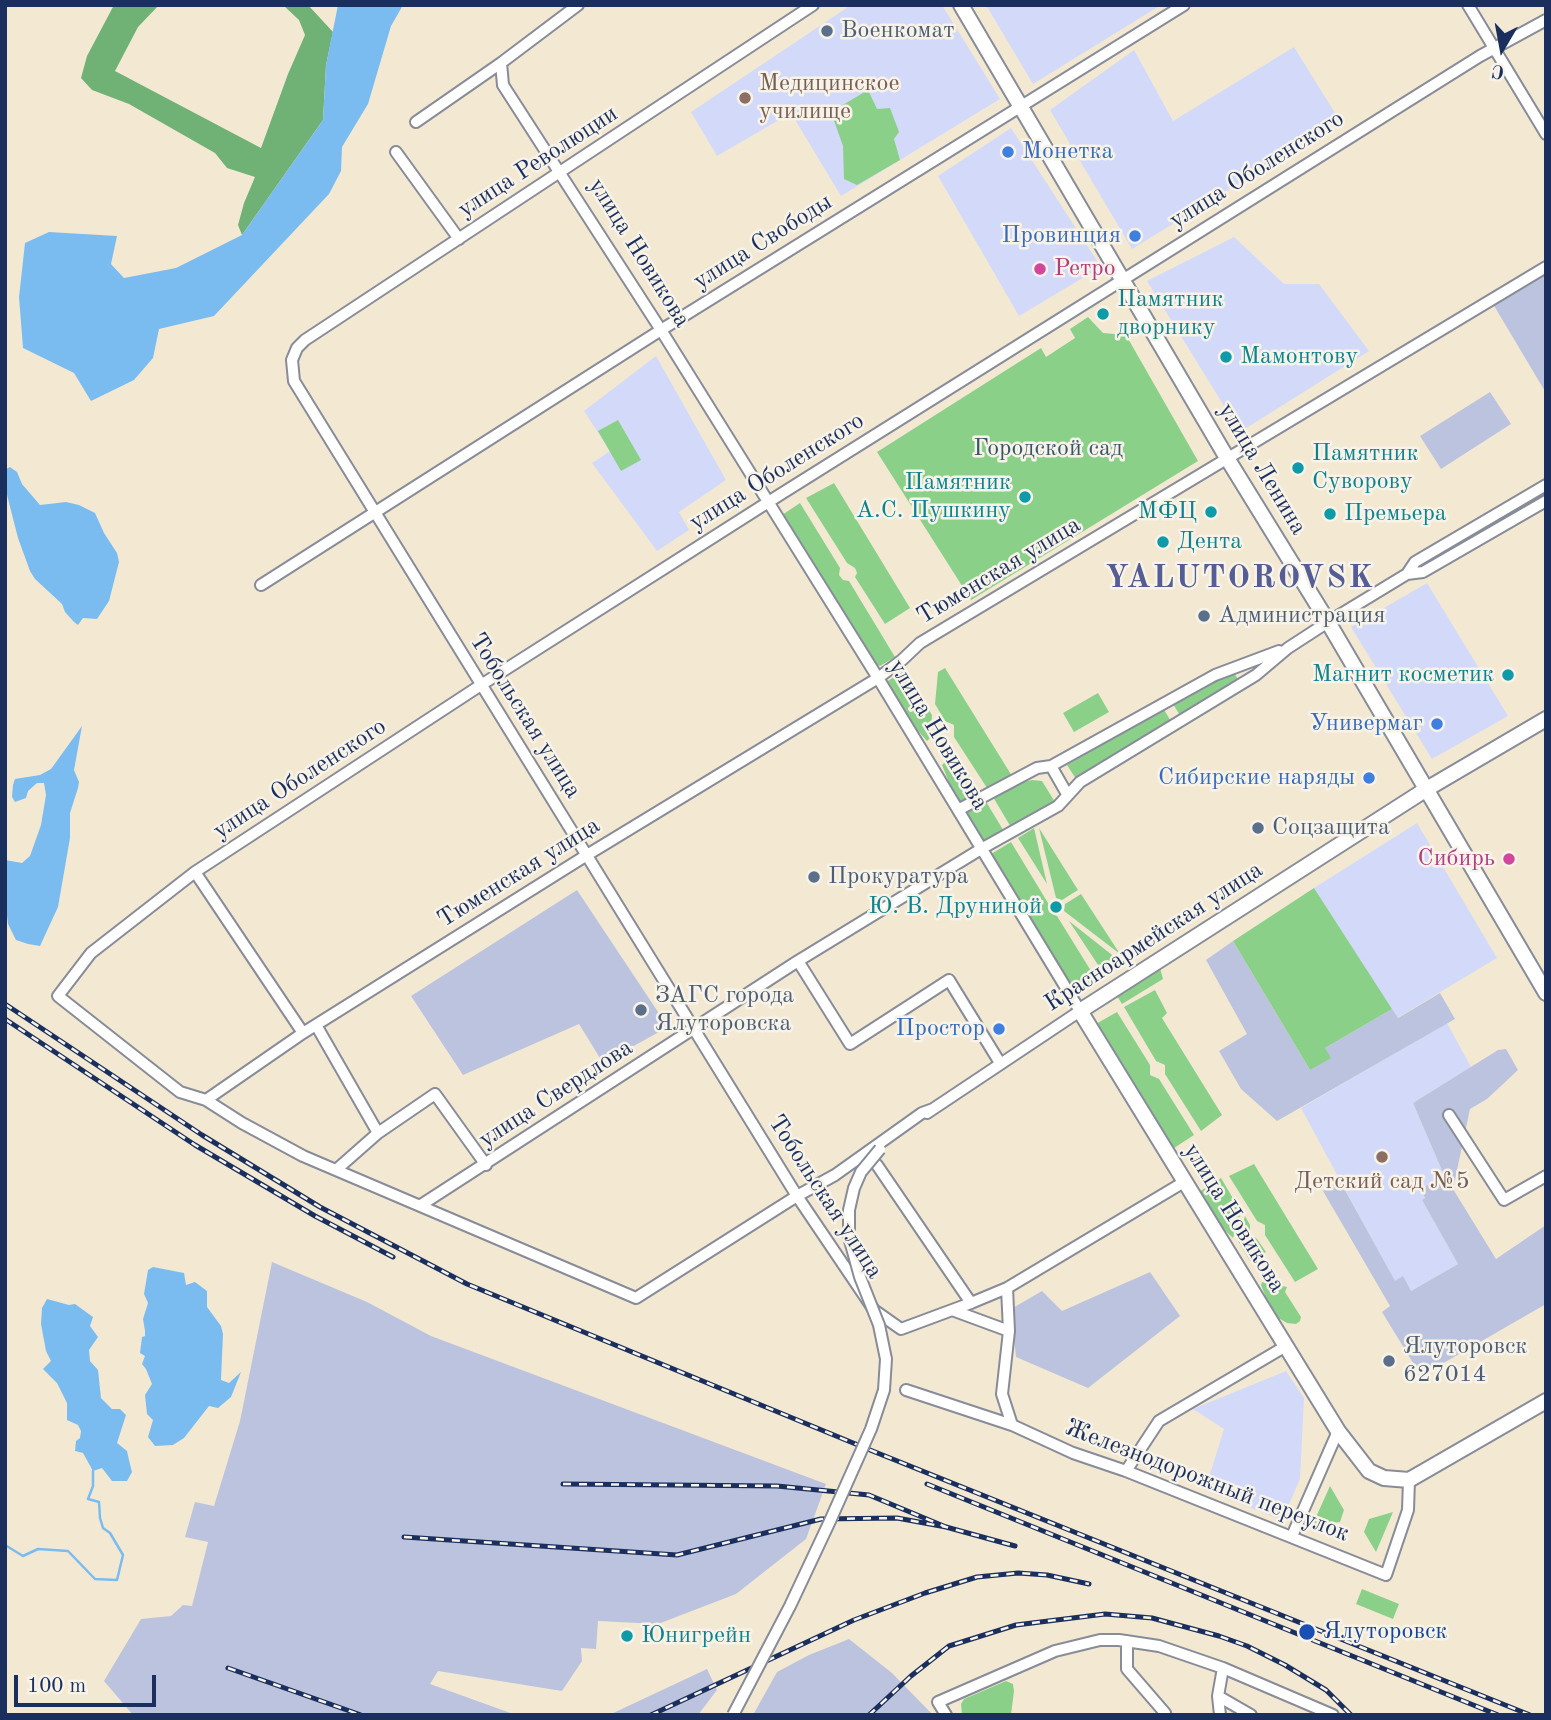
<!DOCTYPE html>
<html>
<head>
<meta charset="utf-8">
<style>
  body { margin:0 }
  #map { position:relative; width:1551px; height:1720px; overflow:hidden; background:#f3e9d3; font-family:"Old Standard TT",serif }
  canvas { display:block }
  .frame { position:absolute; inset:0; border:7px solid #1b2f5e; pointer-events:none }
  .north { position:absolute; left:1467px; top:14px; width:70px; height:70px; -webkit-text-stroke:5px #f7f3e8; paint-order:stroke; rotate:190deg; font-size:19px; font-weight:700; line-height:28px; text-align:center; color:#1b2f5e }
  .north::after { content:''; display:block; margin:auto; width:24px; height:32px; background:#1b2f5e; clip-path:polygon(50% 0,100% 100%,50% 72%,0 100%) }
  .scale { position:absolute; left:14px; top:1675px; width:142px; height:32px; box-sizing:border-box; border:4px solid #1b2f5e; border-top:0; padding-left:9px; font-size:21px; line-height:24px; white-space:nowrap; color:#1b2f5e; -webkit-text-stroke:5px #f7f3e8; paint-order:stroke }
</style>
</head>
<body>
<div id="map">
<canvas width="1551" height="1720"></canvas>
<div class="frame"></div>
<div class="north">С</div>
<div class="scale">100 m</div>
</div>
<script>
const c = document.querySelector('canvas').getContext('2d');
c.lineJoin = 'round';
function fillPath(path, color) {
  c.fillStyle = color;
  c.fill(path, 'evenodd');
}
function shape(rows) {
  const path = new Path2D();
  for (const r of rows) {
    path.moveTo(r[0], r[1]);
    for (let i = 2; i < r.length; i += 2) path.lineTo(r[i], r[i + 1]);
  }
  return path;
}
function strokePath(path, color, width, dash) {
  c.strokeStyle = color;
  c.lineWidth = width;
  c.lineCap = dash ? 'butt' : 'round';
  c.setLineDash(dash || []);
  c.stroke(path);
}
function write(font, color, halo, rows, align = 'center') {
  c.font = font + ' "Old Standard TT",serif';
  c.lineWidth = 5;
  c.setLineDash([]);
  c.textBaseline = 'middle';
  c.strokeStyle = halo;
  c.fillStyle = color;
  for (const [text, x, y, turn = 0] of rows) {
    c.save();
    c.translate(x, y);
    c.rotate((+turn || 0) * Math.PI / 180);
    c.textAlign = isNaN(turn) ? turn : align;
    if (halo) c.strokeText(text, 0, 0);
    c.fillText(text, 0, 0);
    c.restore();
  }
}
const built = shape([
  [851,5,942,5,1000,99,841,196,791,113,717,156,691,112],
  [986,5,1161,5,1033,84],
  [1294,47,1340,121,1132,249,1050,110,1134,50,1173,121],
  [1011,128,1101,267,1019,316,938,176],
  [1234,237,1284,284,1319,284,1369,351,1240,432,1147,281],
  [656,356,726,480,679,512,689,530,657,551,592,463,610,451,584,411],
  [1427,583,1508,716,1432,759,1351,627],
  [1417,823,1497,958,1397,1018,1314,888],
  [1447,1023,1471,1067,1413,1103,1444,1175,1421,1189,1425,1198,1422,1200,1458,1264,1411,1291,1395,1282,1301,1108],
  [1286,1371,1304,1398,1300,1479,1282,1520,1205,1490,1224,1429,1193,1409]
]);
const industrial = shape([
  [1546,273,1546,393,1493,304],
  [1490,392,1511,424,1441,469,1420,436],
  [577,890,668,1027,603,1063,579,1024,463,1075,411,996],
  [1233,941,1310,1070,1325,1048,1392,1009,1398,1018,1440,993,1455,1019,1277,1121,1241,1089,1219,1051,1247,1034,1206,960],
  [1506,1049,1518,1070,1487,1099,1470,1109,1453,1189,1496,1259,1546,1225,1546,1304,1421,1376,1382,1312,1390,1306,1323,1191,1340,1181,1395,1281,1403,1276,1411,1291,1458,1264,1422,1200,1425,1198,1421,1189,1444,1175,1413,1103,1498,1050],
  [272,1262,367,1302,431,1336,826,1484,806,1539,736,1594,658,1624,598,1621,596,1649,581,1648,582,1661,562,1691,438,1671,430,1684,516,1715,133,1715,104,1681,141,1619,171,1616,183,1605,192,1606,208,1542,185,1537,195,1502,214,1506,240,1421],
  [1150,1272,1180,1316,1088,1388,1016,1357,1011,1309,1042,1291,1062,1311],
  [849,1639,892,1673,933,1715,753,1715,777,1672,809,1655],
  [707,1669,717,1690,698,1715,609,1715]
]);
const green = shape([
  [868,90,877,109,890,108,899,132,894,139,900,160,857,185,844,179,843,146,831,112],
  [1088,317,1103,333,1126,335,1198,461,971,600,877,452,1041,348,1046,357,1075,338,1070,329],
  [618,420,641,460,621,471,598,431],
  [834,483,910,608,885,624,855,577,857,573,855,568,847,563,806,498],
  [800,503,840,568,839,575,843,580,849,581,895,657,880,666,875,664,782,515],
  [945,668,1012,776,989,791,954,737,954,725,945,721,935,704,938,672],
  [904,671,932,715,930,738,927,741,912,724,886,682],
  [1233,671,1239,681,1181,717,1173,704],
  [1098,693,1109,712,1074,732,1063,713],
  [1163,708,1172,723,1076,779,1067,765],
  [945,762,968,774,981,795,963,805,953,792,942,765],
  [1032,780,1042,781,1055,802,1012,829,993,797,1013,785],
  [985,800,1005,833,985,844,967,814,969,809],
  [1034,828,1047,884,1018,838],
  [1039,828,1078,890,1062,900,1056,898],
  [1011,842,1048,903,1049,912,1057,916,1096,979,1076,992,991,854],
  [1314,888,1392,1009,1325,1048,1331,1058,1310,1070,1233,941],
  [1081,894,1120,954,1064,911,1065,904],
  [1069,921,1121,962,1104,974],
  [1160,968,1163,979,1122,1004,1117,996],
  [1155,990,1167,1013,1162,1018,1222,1115,1201,1131,1165,1074,1165,1065,1156,1061,1124,1007],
  [1117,1012,1150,1065,1150,1075,1159,1079,1194,1135,1171,1150,1094,1025],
  [1254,1164,1318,1269,1295,1282,1265,1235,1265,1225,1257,1221,1229,1176],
  [1221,1178,1241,1212,1233,1238,1217,1223,1199,1192],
  [1245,1216,1250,1225,1250,1234,1257,1239,1266,1252,1250,1261,1238,1241],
  [1262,1282,1287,1287,1285,1292,1301,1317,1300,1321,1296,1324,1287,1323,1273,1315,1261,1285],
  [1330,1486,1344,1510,1340,1522,1312,1526],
  [1393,1512,1376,1552,1364,1532,1369,1519],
  [1362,1589,1399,1604,1393,1619,1356,1604],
  [1006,1681,1013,1684,1014,1691,1011,1715,962,1715,961,1704,964,1699]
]);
const forest = shape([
  [114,5,159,5,138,27,115,71,261,148,288,74,305,35,299,20,283,5,308,5,333,32,326,65,323,120,242,235,238,225,244,203,255,177,227,168,215,153,129,104,92,90,81,78,87,56]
]);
const water = shape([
  [338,5,403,5,391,26,368,104,342,147,341,171,329,194,214,316,159,329,153,358,134,380,91,401,74,373,23,348,19,297,25,243,49,232,117,236,111,264,124,278,176,268,242,235,323,120,326,65],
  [10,467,17,472,22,484,40,505,66,502,79,505,95,513,104,533,117,553,119,562,109,601,97,619,83,618,78,625,74,622,65,612,62,604,35,579,30,571,18,538,5,487,6,469],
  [82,726,74,770,79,782,78,788,70,813,70,838,58,907,40,946,28,944,16,940,8,924,5,899,5,860,22,863,30,856,41,825,46,795,44,783,37,783,28,791,26,798,15,802,12,797,13,785,15,779,40,775,51,769],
  [153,1267,184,1273,186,1285,195,1282,207,1291,207,1307,221,1326,223,1334,221,1380,229,1383,241,1372,231,1397,218,1408,209,1406,184,1438,173,1445,155,1446,148,1437,153,1420,147,1414,145,1395,152,1384,146,1369,142,1364,145,1356,140,1353,142,1337,145,1336,145,1331,143,1319,148,1303,144,1294,148,1270],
  [47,1299,69,1305,75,1304,93,1317,90,1326,98,1337,89,1350,90,1361,98,1370,101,1398,112,1409,120,1409,126,1415,117,1443,127,1451,129,1460,132,1472,127,1481,112,1481,102,1468,93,1471,83,1453,75,1451,76,1441,80,1438,81,1431,78,1425,67,1420,67,1403,57,1383,43,1369,51,1361,46,1351,41,1324,42,1308]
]);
const stream = shape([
  [5,1545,23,1556,38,1549,68,1551,95,1579,117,1580,123,1555,110,1533,103,1528,100,1518,99,1502,88,1499,93,1486,93,1471]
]);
const minor = shape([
  [813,5,305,340,297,348,292,360,294,381,797,1196,874,1310,901,1329,971,1303,1007,1288,1184,1182],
  [1468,5,1546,134],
  [501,63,503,85,661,330,878,678,1080,1011,927,1113],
  [416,122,501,63,578,5],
  [396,152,459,239],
  [1407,574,1415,562,1546,485],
  [261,585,661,330,1184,5],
  [1051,766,1067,794],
  [958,810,1037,768,1051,766,1215,675,1279,651],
  [195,872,303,1033],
  [798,961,850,1044,949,980,1000,1063],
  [316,1025,378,1133],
  [206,1100,303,1033,587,855,878,678,902,660,920,643,1546,267],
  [933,1109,922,1113,835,1175,797,1196,636,1298,303,1156,242,1123,206,1100,180,1092,58,996,91,953,195,872,481,685,781,494,1480,56,1546,20],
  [1449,1115,1504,1200,1546,1176],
  [877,1165,971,1303],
  [336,1170,378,1133,435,1094,486,1165],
  [421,1205,798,961,981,849,1058,806,1080,782,1256,675,1288,648,1328,622,1407,574,1423,572,1546,501],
  [1007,1288,1009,1331,1002,1394,1012,1425,1073,1453,1126,1471,1386,1575,1408,1510,1409,1480],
  [952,1310,1009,1331],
  [906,1390,1012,1425],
  [1126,1471,1159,1421,1286,1346],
  [1292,1536,1338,1431],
  [1127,1641,1127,1669,1165,1713,1164,1715],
  [1218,1696,1251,1715],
  [946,1715,938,1702,1055,1651,1100,1640,1119,1640,1159,1646,1223,1668,1333,1715],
  [1220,1715,1218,1696,1223,1668]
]);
const major = shape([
  [961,5,1227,458,1328,622,1546,993],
  [1546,719,1425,790,1080,1011,1338,1431,1369,1471,1384,1478,1409,1480,1546,1401]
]);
const rail = shape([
  [5,1004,202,1135,320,1207,467,1284,875,1452,1530,1715],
  [5,1019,195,1145,315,1216,393,1257],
  [563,1484,777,1486,869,1495,946,1527,1015,1546],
  [927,1484,1498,1715],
  [404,1537,677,1555,821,1519,897,1518,946,1527],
  [228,1668,361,1715],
  [651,1715,854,1620,925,1593,977,1577,1018,1573,1047,1575,1089,1584],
  [869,1715,911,1676,949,1646,1016,1625,1105,1614,1152,1618,1219,1636,1247,1646,1285,1665,1326,1690,1351,1715]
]);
const minorBridge = shape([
  [733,1715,790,1606,830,1521,871,1429,884,1390,886,1359,879,1325,860,1277,849,1237,849,1210,854,1188,861,1172,880,1149]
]);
const markers = [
  [827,31,7,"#5c6f8a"],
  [745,98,7,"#8d6e63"],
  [1008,152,7,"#3f7fe0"],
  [1135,236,7,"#3f7fe0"],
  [1040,269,7,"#d1479c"],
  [1103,314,7,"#0f9aa8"],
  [1226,357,7,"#0f9aa8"],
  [1298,468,7,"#0f9aa8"],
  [1025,497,7,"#0f9aa8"],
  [1211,512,7,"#0f9aa8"],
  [1330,514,7,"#0f9aa8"],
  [1163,542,7,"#0f9aa8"],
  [1204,616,7,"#5c6f8a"],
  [1508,675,7,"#0f9aa8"],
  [1437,724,7,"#3f7fe0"],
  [1369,778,7,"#3f7fe0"],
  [1258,828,7,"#5c6f8a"],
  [1509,859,7,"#d1479c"],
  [814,877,7,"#5c6f8a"],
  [1056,907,7,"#0f9aa8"],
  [641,1010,7,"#5c6f8a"],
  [999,1029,7,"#3f7fe0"],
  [1382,1157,7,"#8d6e63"],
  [1389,1361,7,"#5c6f8a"],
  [1307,1632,9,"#1a4fb4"],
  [627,1636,7,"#0f9aa8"]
];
const serviceNames = [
  ["Военкомат",841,31],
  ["Администрация",1218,616],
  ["Соцзащита",1272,828],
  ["Прокуратура",828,877],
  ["ЗАГС города",655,996],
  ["Ялуторовска",655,1024],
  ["Ялуторовск",1403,1347],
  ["627014",1403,1375]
];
const educationNames = [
  ["Медицинское",759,84],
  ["училище",759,112],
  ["Детский сад №5",1382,1182,"center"]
];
const shopNames = [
  ["Монетка",1022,152,"left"],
  ["Провинция",1121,236],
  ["Универмаг",1423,724],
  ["Сибирские наряды",1355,778],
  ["Простор",985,1029]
];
const streetNames = [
  ["улица Революции",538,162,-33],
  ["улица Оболенского",1257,170,-32],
  ["улица Свободы",763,242,-32],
  ["улица Новикова",639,253,58],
  ["улица Ленина",1262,469,59],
  ["улица Оболенского",777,472,-32],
  ["Тюменская улица",999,571,-31],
  ["Тобольская улица",525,716,58],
  ["улица Новикова",938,735,59],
  ["улица Оболенского",300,779,-33],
  ["Тюменская улица",519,873,-32],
  ["Красноармейская улица",1154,937,-33],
  ["улица Свердлова",556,1094,-33],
  ["Тобольская улица",825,1197,57],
  ["улица Новикова",1234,1218,58],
  ["Железнодорожный переулок",1207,1481,21]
];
const hotelNames = [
  ["Ретро",1054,269],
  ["Сибирь",1495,859,"right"]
];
const cultureNames = [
  ["Памятник",1117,300],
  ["дворнику",1117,328],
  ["Мамонтову",1240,357],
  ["Памятник",1312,454],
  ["Суворову",1312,482],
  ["Памятник",1011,483,"right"],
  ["А.С. Пушкину",1011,511,"right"],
  ["МФЦ",1197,512,"right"],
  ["Премьера",1344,514],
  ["Дента",1177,542],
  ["Магнит косметик",1494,675,"right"],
  ["Ю. В. Друниной",1042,907,"right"],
  ["Юнигрейн",641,1636]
];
const parkNames = [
  ["Городской сад",1048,449]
];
const transitNames = [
  ["Ялуторовск",1323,1632]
];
const districtNames = [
  ["YALUTOROVSK",1240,579]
];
fillPath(built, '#d3d9f9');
fillPath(industrial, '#bcc3de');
fillPath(green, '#8bd089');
fillPath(forest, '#70b275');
fillPath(water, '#7bbcf0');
strokePath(stream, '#7bbcf0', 2.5);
strokePath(minor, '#878c98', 14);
strokePath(major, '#878c98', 18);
strokePath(minor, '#fff', 10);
strokePath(major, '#fff', 14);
strokePath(rail, '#1b2f5e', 5);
strokePath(rail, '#f7f3e8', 2.5, [8]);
strokePath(minorBridge, '#878c98', 14, []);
strokePath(minorBridge, '#fff', 10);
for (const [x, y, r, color] of markers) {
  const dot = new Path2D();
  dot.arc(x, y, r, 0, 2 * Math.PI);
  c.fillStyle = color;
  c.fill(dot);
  strokePath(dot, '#f7f3e8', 2.5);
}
write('24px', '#4e5e75', '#f7f3e8', serviceNames, 'left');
write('24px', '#785e54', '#f7f3e8', educationNames, 'left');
write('24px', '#366cbe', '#f7f3e8', shopNames, 'right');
write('24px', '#1b2f5e', '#f7f3e8', streetNames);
write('24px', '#b23c85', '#f7f3e8', hotelNames, 'left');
write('24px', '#0d838f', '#f7f3e8', cultureNames, 'left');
write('24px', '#375769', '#f7f3e8', parkNames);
write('24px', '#164399', '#f7f3e8', transitNames, 'left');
c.letterSpacing = '2px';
write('bold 32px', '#555d94', '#f7f3e8', districtNames);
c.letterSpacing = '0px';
</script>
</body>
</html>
